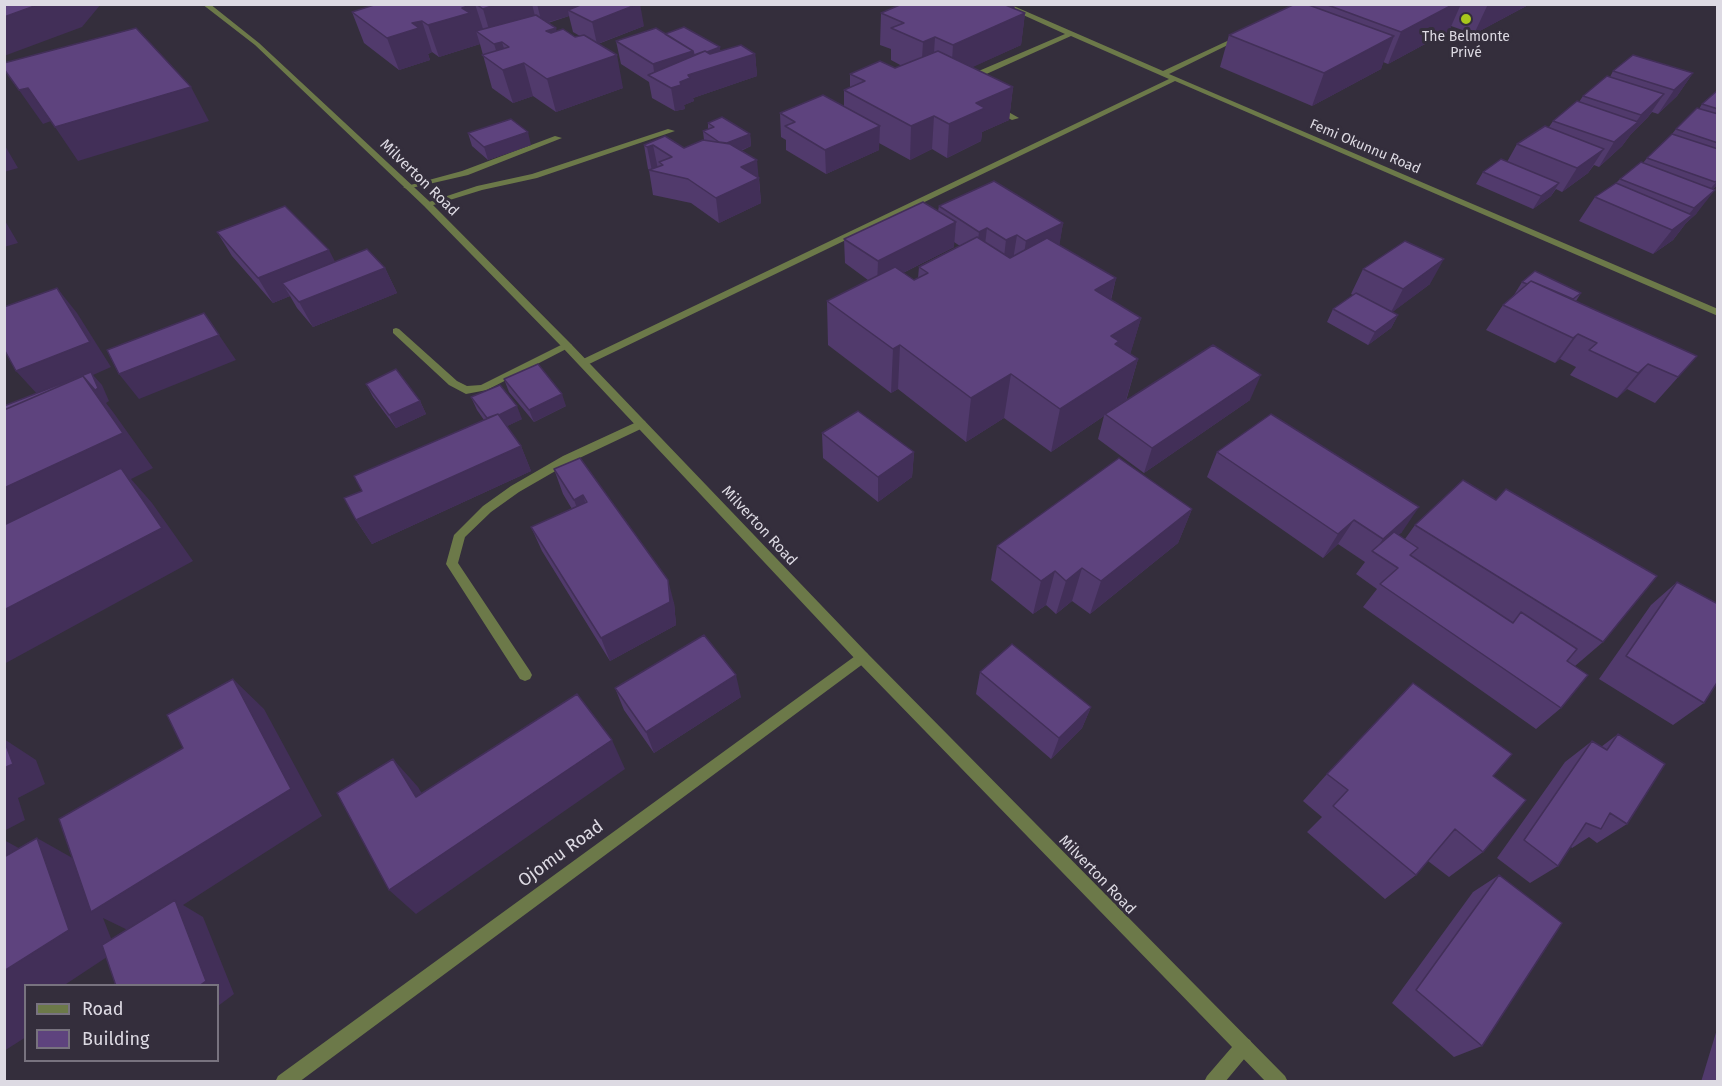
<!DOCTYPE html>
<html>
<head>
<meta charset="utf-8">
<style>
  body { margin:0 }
  #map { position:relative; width:1722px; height:1086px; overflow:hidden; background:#342e3c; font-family:"Fira Sans",sans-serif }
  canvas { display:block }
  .frame { position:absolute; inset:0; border:6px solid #dddae3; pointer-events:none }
  .legend { position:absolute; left:24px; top:984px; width:195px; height:78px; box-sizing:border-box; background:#342e3c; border:2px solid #78737f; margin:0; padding:8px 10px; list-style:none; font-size:18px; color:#dddae3 }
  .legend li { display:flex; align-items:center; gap:12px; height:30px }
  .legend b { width:30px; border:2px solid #78737f }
</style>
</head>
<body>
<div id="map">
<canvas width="1722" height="1086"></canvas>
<div class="frame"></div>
<ul class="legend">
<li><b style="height:8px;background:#6c7949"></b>Road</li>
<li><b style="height:16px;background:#5e437e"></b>Building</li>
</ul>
</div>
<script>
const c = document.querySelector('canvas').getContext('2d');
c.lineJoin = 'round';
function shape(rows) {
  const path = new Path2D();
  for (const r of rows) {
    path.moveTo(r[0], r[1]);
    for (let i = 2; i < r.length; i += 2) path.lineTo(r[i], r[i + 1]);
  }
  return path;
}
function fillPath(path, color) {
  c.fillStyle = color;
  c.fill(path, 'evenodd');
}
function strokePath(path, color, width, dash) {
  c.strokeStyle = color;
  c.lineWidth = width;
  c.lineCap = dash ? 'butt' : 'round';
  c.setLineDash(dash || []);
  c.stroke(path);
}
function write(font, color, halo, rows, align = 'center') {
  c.font = font + ' "Fira Sans",sans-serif';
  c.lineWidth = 6;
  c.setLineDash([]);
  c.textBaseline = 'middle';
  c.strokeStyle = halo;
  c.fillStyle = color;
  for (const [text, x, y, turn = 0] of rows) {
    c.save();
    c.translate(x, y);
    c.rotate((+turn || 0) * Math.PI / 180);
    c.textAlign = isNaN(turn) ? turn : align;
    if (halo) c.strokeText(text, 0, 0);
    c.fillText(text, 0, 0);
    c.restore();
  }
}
const service = shape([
  [668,129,675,131,537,178,482,190,427,207,423,204,477,186,532,174,668,129],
  [555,136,562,138,468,175,407,189,403,187,462,171,555,136],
  [396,328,399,329,457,381,467,386,481,385,563,344,571,344,572,346,487,390,466,394,449,385,393,333,393,329,396,328],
  [641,420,645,421,646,424,645,427,571,462,519,492,491,512,465,537,458,563,530,671,532,675,530,679,525,681,520,679,446,564,454,535,483,506,511,486,563,456,641,420],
  [1244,1037,1250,1040,1253,1046,1250,1052,1225,1082,1204,1082,1207,1076,1238,1040,1244,1037]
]);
const minor = shape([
  [999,4,1009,4,1163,71,1238,36,1242,36,1242,38,1169,74,1718,309,1718,316,1175,81,587,365,579,365,579,361,1169,79,1071,36,973,80,967,80,967,76,1065,34,999,4],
  [992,106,998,106,1019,118,1012,120,992,110,992,106],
  [862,651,867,653,869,657,867,661,299,1082,275,1082,278,1076,862,651]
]);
const tertiary = shape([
  [202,4,210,4,259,43,430,202,571,344,867,653,1285,1076,1288,1082,1266,1082,857,661,563,348,424,206,255,45,202,4]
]);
const wall = shape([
  [377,4,582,4,580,6,644,26,598,44,623,88,556,112,533,96,513,103,492,88,480,44,439,57,432,52,428,54,430,60,399,70,364,43,352,12],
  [569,16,573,32,580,36,575,37,557,32,548,23],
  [902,4,1015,4,1014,9,1025,13,1021,45,972,67,1013,87,1009,120,982,132,981,141,947,158,932,149,910,160,879,143,879,150,826,174,786,150,786,140,781,137,780,113,844,107,844,90,850,87,850,74,895,68,902,66,891,60,891,49,880,45,881,13],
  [1295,4,1530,4,1474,34,1451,26,1449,31,1388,64,1383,62,1381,69,1312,106,1220,67,1229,35],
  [665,34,720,47,720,50,755,54,757,76,693,98,694,101,684,105,685,109,675,111,652,98,649,82,621,64,616,41],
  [1613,71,1693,73,1677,96,1658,114,1652,112,1648,117,1631,134,1622,146,1599,167,1594,165,1588,173,1562,192,1556,189,1551,196,1533,209,1476,184,1483,172,1507,162,1517,144,1549,127,1553,121,1579,102,1583,96,1610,77],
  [1718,90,1718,184,1713,189,1696,214,1686,223,1673,240,1653,254,1579,221,1595,197,1616,183,1620,179,1643,163,1647,158,1672,134,1676,129,1699,109,1702,104],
  [708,123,750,134,751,146,741,151,759,178,761,203,719,223,691,203,653,195,649,170,650,170,648,169,644,145,684,148,704,140,703,131,708,129],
  [468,133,531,145,488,160,472,146],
  [939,206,1063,223,1059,245,1116,278,1111,300,1141,318,1130,354,1138,359,1126,401,1250,400,1144,473,1098,439,1104,416,1051,452,1004,418,966,442,898,389,891,393,828,345,827,301,868,280,845,263,844,239,938,211],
  [954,242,960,246,919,267,918,278,914,280,903,273,954,247],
  [217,232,335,262,385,268,397,293,313,327,297,308,290,296,273,303,232,256],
  [1363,269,1430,284,1392,312,1398,315,1391,328,1368,345,1327,322,1333,309,1353,295,1351,294],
  [1522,282,1581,293,1576,301,1697,356,1655,403,1627,389,1617,398,1570,375,1576,367,1560,359,1555,363,1486,330,1503,305,1514,295],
  [504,379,566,406,534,422,509,392],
  [366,384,420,401,426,414,396,428,373,397],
  [471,397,522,419,507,426,521,446,531,471,372,544,356,520,362,491,484,420,477,410],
  [822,433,914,452,912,477,878,502,823,458],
  [1217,452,1402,532,1398,535,1405,539,1415,525,1603,642,1575,666,1561,708,1536,729,1363,607,1377,589,1356,574,1365,562,1338,544,1323,558,1207,477],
  [580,458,674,603,676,625,610,661,542,551,531,527,572,509,563,494,554,469],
  [1192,509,1178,543,1090,614,1072,601,1056,614,1046,605,1033,614,991,580,997,546],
  [1677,582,1704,703,1673,725,1599,679,1651,605],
  [980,672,1091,707,1082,728,1051,759,976,694],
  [615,688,741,697,654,753,624,710],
  [1618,734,1627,824,1597,843,1589,837,1572,848,1571,847,1558,866,1530,883,1497,858,1565,762,1592,741,1601,747],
  [1327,774,1493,776,1483,852,1449,877,1428,861,1416,875,1385,899,1307,832,1322,817,1303,801],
  [1499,875,1482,1046,1454,1057,1392,1003,1473,892],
  [1718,1026,1718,1082,1701,1082]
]);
const shadedWall = shape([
  [40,4,101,4,82,27,4,56,4,17],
  [473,4,475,4,485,35,476,31,480,44,439,57,428,25,462,8],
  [497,4,532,4,536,20,492,40,483,9],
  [537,4,582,4,568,10,569,16,542,24],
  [638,4,640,4,644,26,597,44,592,22],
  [1002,4,1015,4,1013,19,1025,13,1021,45,951,77,953,45],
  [1454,4,1461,4,1449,31,1388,64,1401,32],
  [1488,4,1530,4,1474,34],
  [422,21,432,52,428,54,430,60,399,70,387,38,412,23],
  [556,28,564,60,546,31],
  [1394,36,1381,69,1312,106,1324,73],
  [935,37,933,69,921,75,923,42],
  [502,42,510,68,524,63,533,96,513,103,494,44],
  [720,47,721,59,695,56],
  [693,51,696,73,755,54,757,76,693,98,694,101,684,105,685,109,675,111,671,88,655,79,653,64],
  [617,55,623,88,556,112,547,79],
  [1693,73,1677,96,1658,114,1674,90],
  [191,87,209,121,78,161,55,127],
  [1013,87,1009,120,982,132,981,141,947,158,949,124,976,103],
  [28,88,51,121,43,124,19,90],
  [1664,94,1648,117,1631,134,1622,146,1599,167,1614,142,1633,126,1641,115],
  [934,116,932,149,910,160,911,126],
  [880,126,879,150,826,174,825,150],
  [528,132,531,145,488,160,484,147],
  [750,134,751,146,725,157,723,145],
  [4,144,18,168,4,172],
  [653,145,658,169,652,171,647,147],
  [1604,149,1588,173,1562,192,1577,168],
  [757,160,761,203,719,223,716,198,741,167],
  [1718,180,1718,184,1702,201,1715,190,1696,214,1686,223,1673,240,1653,254,1672,230,1683,221],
  [1559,183,1551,196,1533,209,1541,196],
  [4,219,18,243,4,247],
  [956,222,954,247,877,286,878,261],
  [1063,223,1059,248,1022,266,1026,241],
  [987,228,984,253,976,257,979,232],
  [1017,235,1013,260,1003,265,1006,240],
  [329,250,342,275,282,283,290,296,273,303,258,278],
  [1444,259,1430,284,1390,314,1403,289],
  [385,268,397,293,313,327,299,302],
  [1116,278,1105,322,1095,290],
  [57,288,77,313,111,367,93,375,102,385,109,401,106,403,113,412,153,468,131,479,152,503,193,561,4,664,4,488,39,396,16,371],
  [204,313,236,360,139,399,119,374],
  [1398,315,1391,328,1368,345,1375,332],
  [1141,318,1128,362,1138,359,1125,403,1105,414,1104,416,1051,452,1060,409,1111,336],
  [1578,334,1560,359,1555,363,1573,338],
  [900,345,898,389,891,393,893,349],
  [1648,364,1627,389,1617,398,1638,373],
  [1011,374,1004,418,966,442,971,398],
  [1261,375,1250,400,1144,473,1152,448],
  [562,394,566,406,534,422,529,410],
  [420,401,426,414,396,428,389,415],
  [517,406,522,419,493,433,488,420],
  [521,446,531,471,372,544,356,520],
  [914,452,912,477,878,502,878,477],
  [583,495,591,520,583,524,574,500],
  [1419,507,1402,532,1377,554,1374,552,1383,539],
  [1192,509,1178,543,1090,614,1101,581],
  [1354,520,1338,544,1323,558,1338,534],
  [1082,568,1072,601,1056,614,1066,581],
  [1055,571,1046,605,1033,614,1041,581],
  [668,580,674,603,676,625,610,661,601,638],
  [736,675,741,697,654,753,646,732],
  [233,679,264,709,322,816,183,905,203,917,234,994,218,1006,218,986,199,986,136,934,103,918,116,951,63,986,26,986,26,1037,4,1051,4,971,37,838,83,864,99,907],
  [1091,707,1082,728,1051,759,1059,738],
  [4,739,36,760,45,784,18,798,25,820,4,831],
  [612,740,625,769,416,914,389,890],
  [393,759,418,787,440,824,416,797],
  [4,840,35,857,4,866]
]);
const building = shape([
  [4,4,40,4,4,17,4,4],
  [377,4,473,4,462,8,470,13,428,25,422,21,412,23,419,28,387,38,352,12,377,4],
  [476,4,497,4,483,9,476,4],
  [583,4,638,4,592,22,568,10,583,4],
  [902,4,1003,4,1025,13,953,45,935,37,923,42,891,28,904,23,881,13,902,4],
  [1295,4,1306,4,1394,36,1324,73,1229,35,1295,4],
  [1325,4,1454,4,1401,32,1325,4],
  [536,15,556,28,546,31,551,33,563,29,575,37,584,35,617,55,547,79,524,63,503,70,482,55,509,47,502,42,494,44,476,31,536,15],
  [684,27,720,47,707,52,705,51,694,55,693,51,665,34,684,27],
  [136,28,191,87,55,127,28,88,19,90,4,69,4,63,136,28],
  [656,28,693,51,653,64,616,41,656,28],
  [741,45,755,54,688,75,690,78,680,82,681,85,671,88,648,75,705,51,710,54,741,45],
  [938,51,1013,87,976,103,985,108,949,124,934,116,911,126,844,90,865,81,850,74,880,61,895,68,938,51],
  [1633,55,1693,73,1674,90,1613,71,1633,55],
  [1607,76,1664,94,1641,115,1583,96,1607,76],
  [1718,90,1718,109,1702,104,1718,90],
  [823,95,880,126,825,150,785,126,795,122,780,113,823,95],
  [1577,101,1638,122,1614,142,1553,121,1577,101],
  [1697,108,1718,114,1718,143,1676,129,1697,108],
  [722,117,750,134,727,143,719,142,703,131,714,127,708,123,722,117],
  [511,119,528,132,484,147,468,133,511,119],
  [1545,126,1604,149,1577,168,1517,144,1545,126],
  [1672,134,1718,149,1718,180,1715,182,1647,158,1672,134],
  [665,136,684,148,703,140,730,144,757,160,741,167,759,178,716,198,688,179,649,170,663,165,659,162,672,157,653,145,647,147,644,145,665,136],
  [1501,159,1559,183,1541,196,1483,172,1501,159],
  [1641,162,1715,190,1694,208,1620,179,1641,162],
  [994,181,1063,223,1026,241,1017,235,1006,240,987,228,979,232,939,206,994,181],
  [1616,183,1692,215,1672,230,1595,197,1616,183],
  [923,202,956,222,878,261,844,239,923,202],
  [285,206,329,250,258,278,217,232,285,206],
  [977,237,1010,258,1047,238,1116,278,1095,290,1141,318,1111,336,1119,341,1115,344,1138,359,1060,409,1011,374,971,398,900,345,893,349,827,301,895,267,914,280,928,273,919,267,977,237],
  [1405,241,1444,259,1403,289,1363,269,1405,241],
  [367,249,385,268,299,302,282,283,367,249],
  [1535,271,1581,293,1573,299,1531,281,1527,284,1522,282,1535,271],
  [1531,281,1697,356,1678,377,1648,364,1638,373,1589,350,1597,343,1578,334,1573,338,1503,305,1531,281],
  [57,288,90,342,16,371,4,349,4,307,57,288],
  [1356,293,1398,315,1375,332,1333,309,1356,293],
  [204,313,219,335,119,374,107,350,204,313],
  [1213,345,1261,375,1152,448,1105,414,1213,345],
  [538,364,562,394,529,410,504,379,538,364],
  [396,369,420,401,389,415,366,384,396,369],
  [91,372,98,388,95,390,83,376,4,410,4,406,91,372],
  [83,376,123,433,4,488,4,410,83,376],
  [500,385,517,406,499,415,498,414,487,418,471,397,500,385],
  [858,411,914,452,878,477,822,433,858,411],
  [498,414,521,446,356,520,344,498,362,491,354,476,498,414],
  [1271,414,1419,507,1383,539,1354,520,1338,534,1217,452,1271,414],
  [580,458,668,580,670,602,601,638,531,527,587,502,583,495,574,500,554,469,580,458],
  [1119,458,1192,509,1101,581,1082,568,1066,581,1055,571,1041,581,997,546,1119,458],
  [121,468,162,528,4,610,4,525,121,468],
  [1463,480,1496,500,1506,489,1657,576,1603,642,1415,525,1463,480],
  [1394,532,1418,548,1410,555,1513,623,1521,612,1577,649,1567,661,1588,675,1561,708,1380,584,1398,568,1372,551,1394,532],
  [1677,582,1718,604,1718,681,1704,703,1626,656,1677,582],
  [704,635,736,675,646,732,615,688,704,635],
  [1012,644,1091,707,1059,738,980,672,1012,644],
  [233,679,291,789,91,912,59,819,183,748,167,715,233,679],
  [1413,683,1512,754,1493,776,1526,800,1483,852,1455,829,1416,875,1333,806,1348,790,1327,774,1413,683],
  [577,694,612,740,389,890,337,793,393,759,416,797,577,694],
  [1618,734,1665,764,1627,824,1610,813,1601,829,1586,823,1558,866,1524,840,1592,741,1607,750,1618,734],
  [4,740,13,764,4,768,4,740],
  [37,838,69,930,4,971,4,857,37,838],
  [1499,875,1562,923,1482,1046,1416,990,1499,875],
  [175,900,206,981,199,986,116,986,102,945,175,900]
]);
const markers = [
  [1466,19,6,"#a8c71c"]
];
const farPoinames = [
  ["The Belmonte",1466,37],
  ["Privé",1466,53]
];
const farStreetnames = [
  ["Femi Okunnu Road",1365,147,23]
];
const streetNames = [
  ["Milverton Road",419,178,44],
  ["Milverton Road",759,526,47],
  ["Milverton Road",1097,875,46]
];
const nearStreetnames = [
  ["Ojomu Road",561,854,-36]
];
fillPath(service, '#6c7949');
fillPath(minor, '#6c7949');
fillPath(tertiary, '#6c7949');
fillPath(wall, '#513a6c');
fillPath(shadedWall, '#422f58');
fillPath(building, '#5e437e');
strokePath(building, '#422f58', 1.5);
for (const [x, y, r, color] of markers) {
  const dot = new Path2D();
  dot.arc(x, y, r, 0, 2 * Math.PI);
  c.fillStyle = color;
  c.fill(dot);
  strokePath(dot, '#342e3c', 2);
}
write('14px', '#dddae3', '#342e3c', farPoinames);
write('14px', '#dddae3', '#342e3c', farStreetnames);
write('15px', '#dddae3', '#342e3c', streetNames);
write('18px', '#dddae3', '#342e3c', nearStreetnames);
</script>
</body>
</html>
